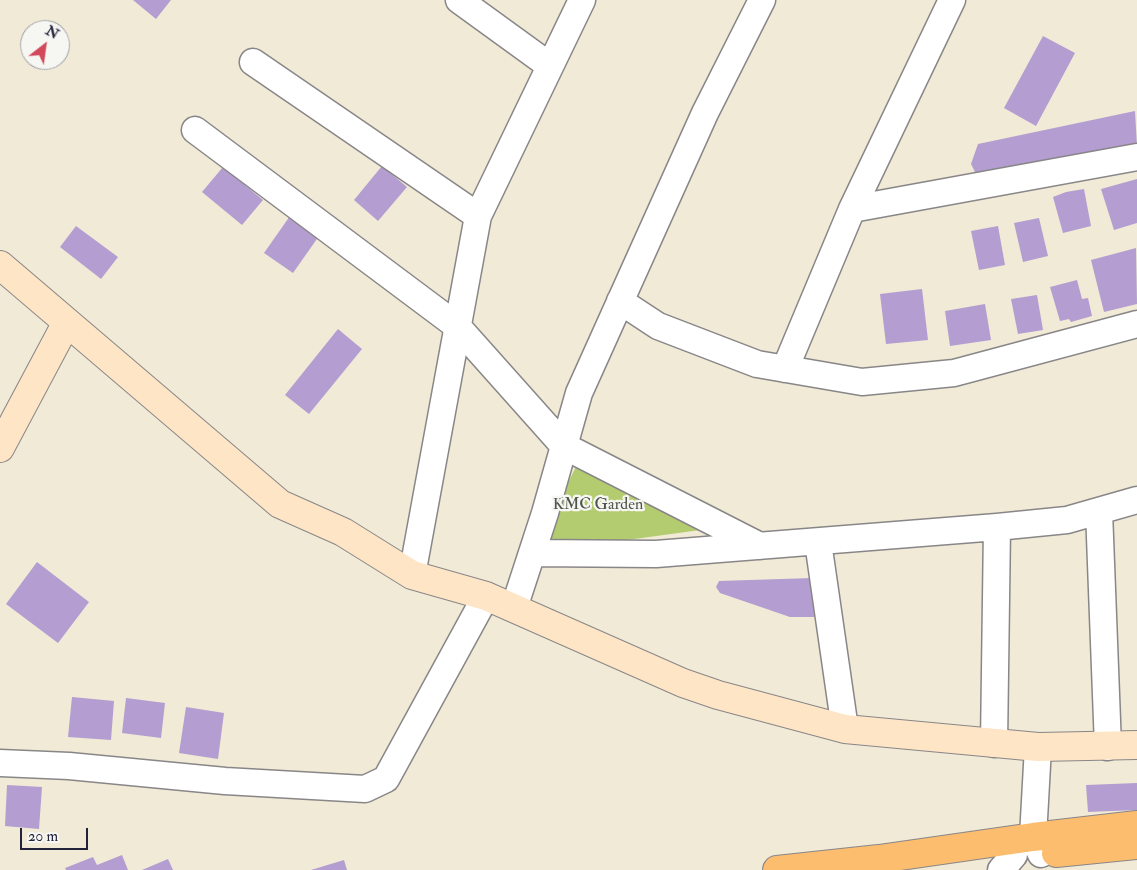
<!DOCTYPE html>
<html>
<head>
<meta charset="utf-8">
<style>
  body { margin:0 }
  #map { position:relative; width:1137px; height:870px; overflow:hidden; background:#f0ead6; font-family:"IM FELL Double Pica",serif }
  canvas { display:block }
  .north { position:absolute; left:20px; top:20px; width:50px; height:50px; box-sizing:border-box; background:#f6f6f2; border:1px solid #a1a1a9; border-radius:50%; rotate:30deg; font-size:14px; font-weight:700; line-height:20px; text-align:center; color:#22223b }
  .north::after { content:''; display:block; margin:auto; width:18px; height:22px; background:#d1495b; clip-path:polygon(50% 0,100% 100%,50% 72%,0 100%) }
  .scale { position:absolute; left:20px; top:828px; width:68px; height:22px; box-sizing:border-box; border:2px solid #22223b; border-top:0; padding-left:6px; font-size:15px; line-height:18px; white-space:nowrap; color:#22223b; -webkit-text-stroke:4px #f6f6f2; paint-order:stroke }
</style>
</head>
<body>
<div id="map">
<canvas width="1137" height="870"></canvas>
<div class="north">N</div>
<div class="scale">20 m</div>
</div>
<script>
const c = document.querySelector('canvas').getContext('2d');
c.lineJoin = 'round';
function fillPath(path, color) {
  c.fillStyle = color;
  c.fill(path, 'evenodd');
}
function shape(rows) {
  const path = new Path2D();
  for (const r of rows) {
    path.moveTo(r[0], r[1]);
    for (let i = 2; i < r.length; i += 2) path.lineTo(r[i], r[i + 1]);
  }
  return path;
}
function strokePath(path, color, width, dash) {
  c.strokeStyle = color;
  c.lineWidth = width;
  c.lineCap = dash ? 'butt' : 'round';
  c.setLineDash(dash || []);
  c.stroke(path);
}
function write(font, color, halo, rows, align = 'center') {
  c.font = font + ' "IM FELL Double Pica",serif';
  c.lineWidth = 4.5;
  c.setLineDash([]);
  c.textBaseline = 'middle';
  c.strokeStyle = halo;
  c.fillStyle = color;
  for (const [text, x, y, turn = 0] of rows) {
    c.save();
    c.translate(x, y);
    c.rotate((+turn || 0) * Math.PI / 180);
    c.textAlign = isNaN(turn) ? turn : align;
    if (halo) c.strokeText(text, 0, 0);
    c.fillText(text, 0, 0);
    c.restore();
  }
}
const green = shape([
  [582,455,722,527,532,553]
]);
const building = shape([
  [133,0,171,0,156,19],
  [1043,36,1075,53,1036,126,1004,108],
  [1135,111,1137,146,979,180,971,164,978,144],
  [382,166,407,187,378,221,354,200],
  [223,167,263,200,242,225,202,192],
  [1137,179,1137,223,1114,230,1101,189],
  [1084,189,1091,226,1063,233,1053,197,1066,192],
  [290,216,319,236,293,273,264,253],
  [1039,218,1048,256,1023,262,1014,223],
  [76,226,118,257,101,279,60,247],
  [998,226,1005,265,979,270,971,231],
  [1136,248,1137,304,1104,312,1091,260],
  [1077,280,1082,299,1088,298,1092,316,1071,322,1069,319,1060,321,1050,287],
  [922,289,928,340,886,344,880,294],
  [1037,295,1043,330,1018,334,1011,299],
  [985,304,991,340,950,346,945,311],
  [338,329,362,349,309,414,285,395],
  [37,562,89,602,58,643,6,604],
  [813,578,814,617,790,617,720,593,716,587,719,581],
  [72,697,114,701,111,740,68,737],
  [126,698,165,703,161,738,122,733],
  [186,707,224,713,218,759,179,753],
  [1137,783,1137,810,1088,812,1086,785],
  [7,785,42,787,39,829,5,826],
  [122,855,128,870,66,870,65,868,93,857,97,865],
  [168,859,173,870,142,870],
  [344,860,347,870,311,870]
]);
const street = shape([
  [459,0,550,66],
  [253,62,478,216],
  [195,130,457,326,564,446,760,546],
  [852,209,1137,157],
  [620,301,658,326,757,364,862,382,954,373,1137,324],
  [785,369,852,209,952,0],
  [1099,511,1108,747],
  [818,542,845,729],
  [532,553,656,554,997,527,1067,520,1137,500],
  [412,575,478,216,582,0],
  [514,608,545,513,579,393,705,113,762,0],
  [994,744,997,527],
  [1038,747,1033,837,1041,854],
  [0,763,69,766,225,781,365,789,386,779,486,596],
  [1001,870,1014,855]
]);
const secondary = shape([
  [0,265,280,504,343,532,412,575,486,596,683,683,718,695,845,729,1038,747,1137,745],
  [0,448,67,322]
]);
const primary = shape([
  [1056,853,1137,845],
  [777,870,879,859,1033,837,1137,825]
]);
const parkNames = [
  ["KMC Garden",598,506]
];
fillPath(green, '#b4cc70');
fillPath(building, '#b49dd1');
strokePath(street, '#898688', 29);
strokePath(secondary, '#898688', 30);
strokePath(primary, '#898688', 30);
strokePath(street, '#fff', 26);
strokePath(secondary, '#fee5c5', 28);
strokePath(primary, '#fcbd6f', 28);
write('16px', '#4e554b', '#f6f6f2', parkNames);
</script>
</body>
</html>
